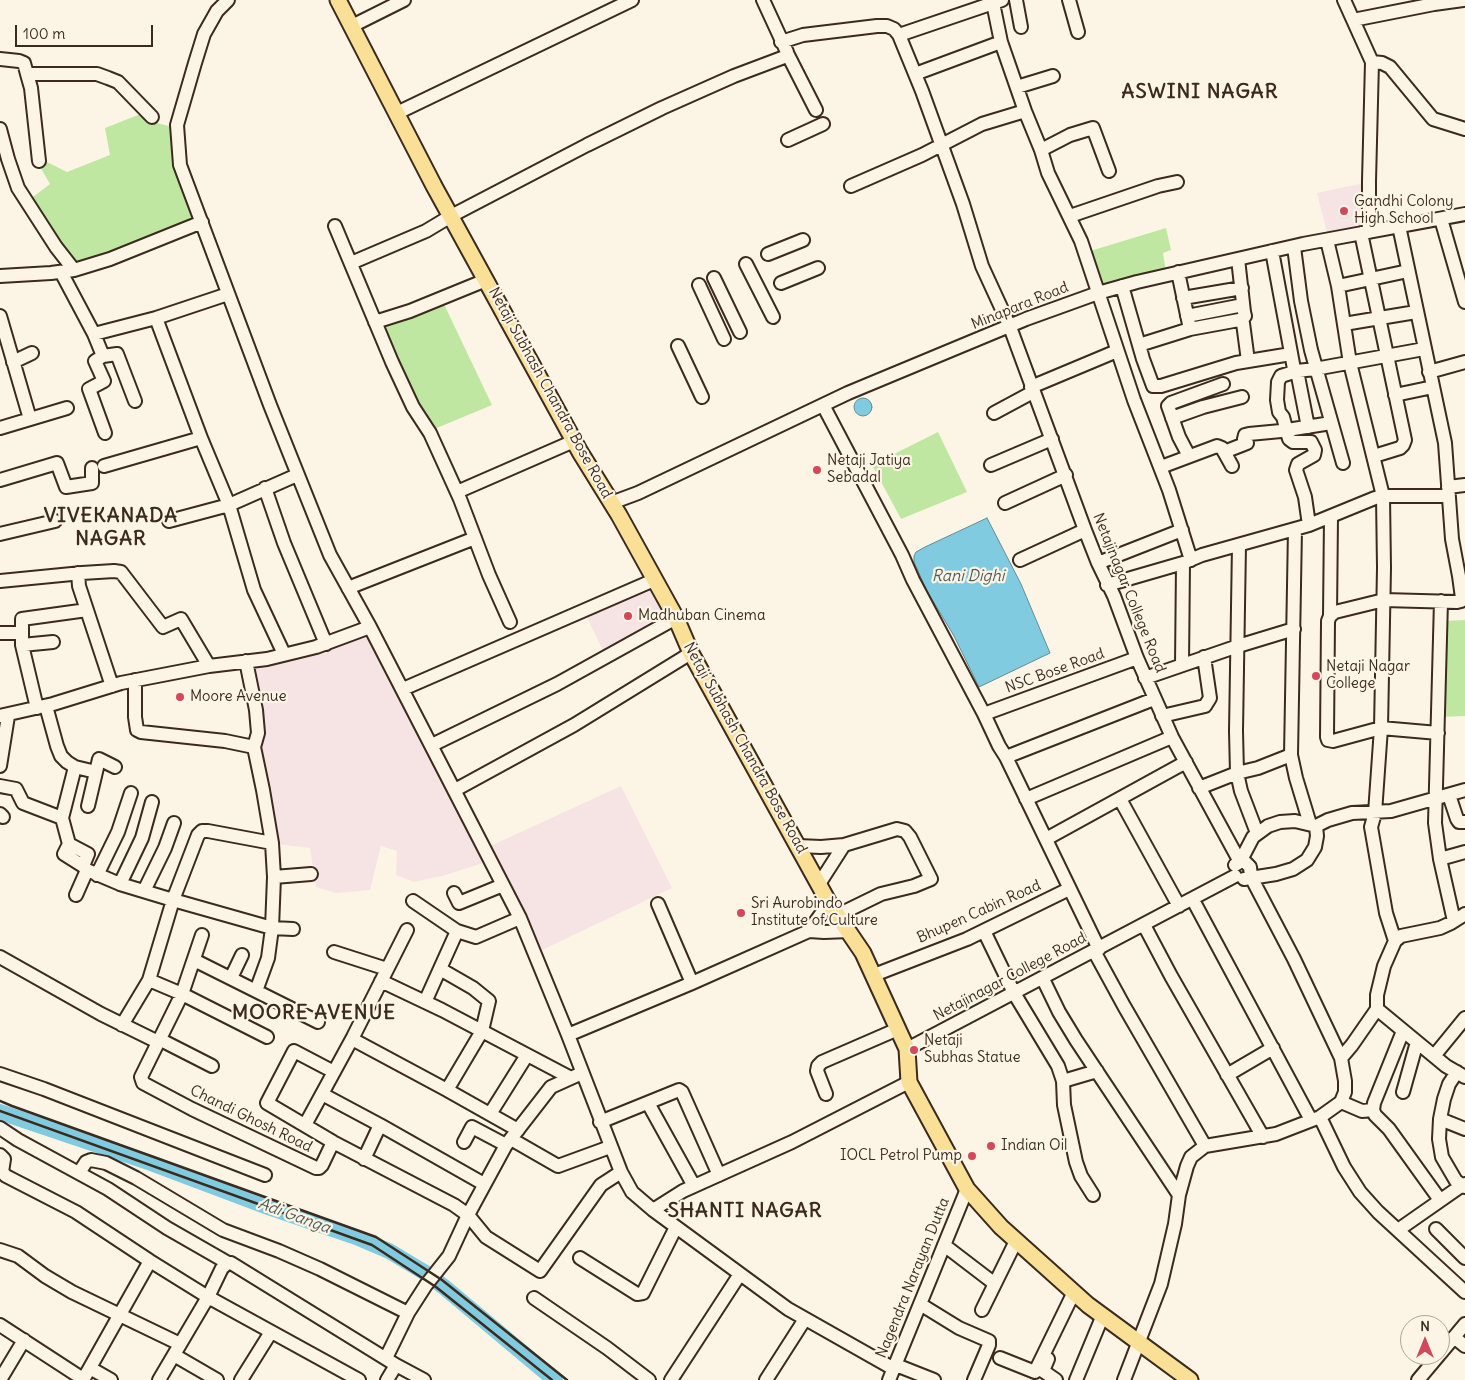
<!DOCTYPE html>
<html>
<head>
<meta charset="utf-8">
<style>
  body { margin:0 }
  #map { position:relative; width:1465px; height:1380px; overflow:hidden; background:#fcf5e5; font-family:Delius,sans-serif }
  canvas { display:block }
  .north { position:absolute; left:1400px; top:1315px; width:50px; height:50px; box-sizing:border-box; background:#fcf5e5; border:1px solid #afa495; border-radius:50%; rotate:0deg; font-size:14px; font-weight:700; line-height:20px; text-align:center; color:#3b2a1e }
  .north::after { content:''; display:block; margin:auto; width:18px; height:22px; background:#d1495b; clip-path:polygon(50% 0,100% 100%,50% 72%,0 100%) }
  .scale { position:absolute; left:15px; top:25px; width:138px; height:22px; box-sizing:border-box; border:2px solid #3b2a1e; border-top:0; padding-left:6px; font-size:15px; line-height:18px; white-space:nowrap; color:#3b2a1e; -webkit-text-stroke:4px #fcf5e5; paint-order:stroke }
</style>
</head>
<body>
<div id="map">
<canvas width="1465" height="1380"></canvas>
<div class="north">N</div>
<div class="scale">100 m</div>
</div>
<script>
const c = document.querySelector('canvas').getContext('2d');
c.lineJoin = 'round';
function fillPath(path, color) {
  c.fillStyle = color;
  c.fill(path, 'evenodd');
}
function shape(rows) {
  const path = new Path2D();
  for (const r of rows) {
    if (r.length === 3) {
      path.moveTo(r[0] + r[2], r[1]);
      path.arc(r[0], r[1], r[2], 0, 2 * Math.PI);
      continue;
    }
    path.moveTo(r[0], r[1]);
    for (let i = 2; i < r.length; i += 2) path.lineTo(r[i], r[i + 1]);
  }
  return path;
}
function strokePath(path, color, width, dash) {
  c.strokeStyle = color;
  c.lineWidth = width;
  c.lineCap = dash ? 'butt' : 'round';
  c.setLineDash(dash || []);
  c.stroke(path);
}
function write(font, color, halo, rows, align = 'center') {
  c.font = font + ' Delius,sans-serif';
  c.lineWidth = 4.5;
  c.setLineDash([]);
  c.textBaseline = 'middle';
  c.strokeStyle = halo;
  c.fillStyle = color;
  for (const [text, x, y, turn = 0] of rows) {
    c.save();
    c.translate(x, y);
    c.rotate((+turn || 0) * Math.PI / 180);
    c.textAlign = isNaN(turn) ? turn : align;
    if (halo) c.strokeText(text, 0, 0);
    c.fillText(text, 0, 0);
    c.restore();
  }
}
const built = shape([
  [1368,182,1367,228,1328,237,1317,193],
  [653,582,673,617,606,657,585,613],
  [369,629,489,861,446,875,414,882,396,875,397,851,381,846,370,890,336,893,316,887,310,848,276,844,257,747,249,663],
  [621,786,672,888,540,951,488,847]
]);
const green = shape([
  [143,113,149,118,157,123,173,127,172,139,177,166,201,223,75,266,29,200,50,184,39,165,47,162,67,172,110,155,105,128],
  [1166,228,1171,250,1163,253,1166,271,1100,286,1087,252],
  [442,300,492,405,432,430,417,412,380,324],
  [938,432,967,492,901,519,872,465],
  [1465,620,1465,716,1439,717,1443,621]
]);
const water = shape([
  [863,407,9],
  [987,518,1021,584,1050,653,979,687,954,636,927,591,914,562,914,556,916,552,925,547,987,518]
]);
const river = shape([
  [0,1112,151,1163,268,1207,356,1237,389,1251,424,1272,444,1287,555,1380]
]);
const minor = shape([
  [228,0,217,11,204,34,195,63,177,125,180,165,270,405,330,555,370,627,520,918,568,1035,621,1172,632,1192,653,1210,788,1309,894,1369],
  [1016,0,1021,27],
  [1069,0,1078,32],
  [1344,0,1372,62,1369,181,1369,232],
  [993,3,1001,42,1025,111,1041,150,1048,173,1081,241,1134,400,1169,490,1191,560],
  [1353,20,1434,4,1463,0],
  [352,26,404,0],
  [899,35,922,91,963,204,982,266,1010,327,1085,530,1098,563,1114,596,1137,658,1172,737,1240,862],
  [781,42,803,35,877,26,887,26,894,29,899,35,1002,0],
  [788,55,816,110],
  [0,59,19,61,24,63,27,74,97,74,108,78,118,82,152,117],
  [1372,62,1382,63,1390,67,1433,119,1465,129],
  [27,74,31,88,39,161],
  [915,74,1001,42],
  [1017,87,1053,76],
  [397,113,632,0],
  [0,129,8,159,18,188,56,247,74,270],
  [788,140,823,124],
  [1041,150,1070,135,1093,128,1109,171],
  [851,186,922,155,982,124,1025,111],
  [1070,216,1158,186,1177,182],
  [1441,219,1465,302],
  [335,226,392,362,413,407,430,433,460,499,489,575,510,622],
  [1399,226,1445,443,1452,539,1459,576,1462,598,1461,601,1457,602,1384,600,1335,612,1330,616,1328,621,1327,737,1328,740,1333,741,1381,728,1438,733],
  [1361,233,1405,440,1403,445,1400,448,1374,456],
  [1327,240,1338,286,1350,363,1383,496,1384,568,1381,728,1375,813,1371,827,1386,913,1395,941],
  [1294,247,1301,301,1311,350,1343,463],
  [1272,251,1294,369,1297,371,1315,369,1424,349],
  [768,254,803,240],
  [1238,259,1244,312,1245,316,1241,321],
  [351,263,426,231,451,216,587,145,662,108,734,76,787,56,787,52,763,0],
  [746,264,773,317],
  [61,272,94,334,103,356],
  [1178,272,1190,329],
  [0,276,51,273,74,270,110,259,202,222],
  [714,278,740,332],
  [781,283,818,268],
  [699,285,724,339],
  [1122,286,1143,359,1153,386,1161,386,1236,363,1291,354],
  [1338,286,1408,271],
  [1183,298,1242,288],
  [0,316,30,419],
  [1187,316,1243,305],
  [375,322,410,311,486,280],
  [1344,324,1416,312],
  [94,334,156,318,228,294],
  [1139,345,1190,329,1239,320,1243,323,1248,361],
  [678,346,702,397],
  [13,362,32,353],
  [1429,372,1465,362],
  [1031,387,1117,351],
  [1395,395,1433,387],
  [823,405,902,555,913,580,984,714,999,746,1006,757,1099,949],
  [994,413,1033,392],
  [1172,418,1203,407,1242,397],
  [1308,427,1297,371,1281,376,1278,382,1277,400,1279,412,1283,417,1289,439,1293,442,1311,442,1315,450,1314,455,1298,464,1296,470,1305,497,1309,525],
  [0,428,67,408],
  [105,433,89,389,104,381,95,361,103,356,117,354,135,401],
  [201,438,229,505,254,590,284,654],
  [1224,452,1247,443,1244,439,1245,435,1249,434,1281,431,1331,423],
  [1189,456,1179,437,1168,406,1171,403,1223,384],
  [991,465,1052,439],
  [104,466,201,438,156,318],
  [1161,467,1217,446,1222,448,1232,466],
  [0,480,57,463,66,487,92,483,92,468],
  [1448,487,1465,485],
  [265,488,284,543,326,644],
  [457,492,574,441],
  [611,503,638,493,848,393,1026,319,1098,293,1137,282,1303,244,1465,214],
  [1005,503,1066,475],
  [169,521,229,505,297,475],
  [1295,529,1291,755,1296,778,1310,824],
  [0,534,55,521],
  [1239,545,1236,731,1237,773,1241,791,1257,833],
  [1020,560,1085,530],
  [1098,563,1182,530],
  [78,573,79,586,112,686],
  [0,581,82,573,114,571,121,572,163,627,181,619,209,666],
  [1107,585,1183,563,1202,555,1309,525,1375,498,1383,496,1448,496],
  [348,588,475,538],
  [1441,601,1435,823,1440,859,1454,921],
  [1330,616,1331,517],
  [0,633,22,633],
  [22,645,53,642],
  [246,661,256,710,258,733,254,747,263,790,272,843,274,877,272,928,268,958,256,991,318,1022],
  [1182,665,1183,563],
  [1145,678,1238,646,1294,629],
  [135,680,135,717,137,730,141,732,225,741,254,747],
  [403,689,654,580],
  [46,706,57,746,61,756,67,762,75,767,96,772,99,759,115,767],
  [37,708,22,645,22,619,87,610],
  [984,714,1137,658],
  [0,716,53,704,121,683,209,666,267,659,316,647,370,627],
  [1162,716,1205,706,1210,698,1204,657],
  [432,745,557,684,676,618],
  [1006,757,1154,699],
  [0,766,8,716],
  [75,767,62,818,69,844,88,854,83,866,87,870],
  [0,786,16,789,23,803,62,818],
  [1199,788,1237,773,1258,768,1291,755],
  [455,790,574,725,691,653],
  [1449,795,1457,819,1459,822,1465,822],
  [1026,799,1172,737],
  [1120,799,1179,906],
  [88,806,96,772],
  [0,814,3,817],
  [1046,839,1186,762],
  [69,844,64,854,83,866],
  [798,846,821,847,844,845,897,829,905,831,910,837,931,879,914,886,881,894,838,915],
  [1440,859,1465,852],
  [1235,865,1240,862,1253,837,1268,826,1280,822,1295,821,1316,826],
  [97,875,118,832,131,793],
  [274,877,311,874],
  [1244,879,1276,874,1293,869,1307,860,1315,847,1317,836,1316,826,1328,820,1352,813,1391,811,1465,790],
  [120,884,142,838,152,802],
  [819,884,844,845],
  [144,891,165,848,174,823],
  [454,893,459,903,503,885],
  [76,895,87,870,120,884,173,900,272,928,293,929],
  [1193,900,1311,1120],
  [413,901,457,931,476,937,520,918],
  [658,904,692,983],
  [1144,925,1171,976,1263,1137],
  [809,931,824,932,849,931],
  [984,931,1014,993,1058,1066,1063,1081,1064,1105,1076,1162,1081,1176,1093,1195],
  [202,935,182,994,141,1077,143,1083,192,1109,316,1168,319,1168,322,1165,333,1142,454,1205,468,1215,486,1237,540,1271,601,1185,621,1172],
  [1094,951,1124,1006,1205,1146],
  [334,952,387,969],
  [0,957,101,1014,158,1042],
  [194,960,256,991],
  [874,975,967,939,1069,889],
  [231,978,242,955],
  [1043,979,1059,1012,1076,1040,1179,1195],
  [149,980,182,994,267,1037],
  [381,981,442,1010,571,1078],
  [425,1002,457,931],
  [1377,1009,1446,1066,1465,1077],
  [122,1025,149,980,173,900,198,835,202,831,208,831,272,843],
  [1403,1031,1374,1103,1373,1110,1375,1115,1389,1129,1440,1200],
  [568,1035,692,983,809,931,829,903],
  [159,1039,212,1066],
  [352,1039,447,1090,482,1031,489,1001,473,988,440,969],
  [907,1049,1235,876],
  [1434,1056,1465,1018],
  [1341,1058,1352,1045,1377,1009,1377,995,1384,966,1395,941,1401,936,1440,928,1451,923,1465,914],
  [1457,1072,1449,1084,1444,1099,1440,1119,1439,1139,1442,1157,1456,1181,1465,1187],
  [0,1074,44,1089,265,1175],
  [1227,1075,1273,1048],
  [1063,1081,1097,1071],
  [447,1090,518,1130],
  [1403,1092,1417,1042],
  [322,1094,380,1125],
  [826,1094,817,1071,818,1066,822,1062,898,1029],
  [1341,1102,1362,1111,1373,1110],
  [648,1103,694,1186],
  [490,1114,527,1055],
  [1320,1117,1344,1167,1360,1192,1378,1212,1465,1292],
  [1440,1119,1465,1129],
  [600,1122,679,1090,682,1092,719,1175],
  [305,1125,353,1037,407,930],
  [0,1128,18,1140,108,1189,167,1228,228,1263],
  [511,1139,558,1166,610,1147],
  [333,1142,267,1103,294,1051,334,1072],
  [464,1142,472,1127,506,1145],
  [0,1155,4,1159,2,1172,6,1176,76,1212,150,1261,208,1297,222,1268,228,1263,231,1263,396,1365],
  [364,1159,380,1125,484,1184],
  [79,1173,86,1162,91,1160,106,1163,136,1178,223,1230,279,1251,320,1269,408,1313],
  [653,1210,683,1191,792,1142,909,1082],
  [1436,1229,1465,1258],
  [1398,1230,1461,1186,1465,1184],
  [944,1245,995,1284],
  [0,1250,18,1256,45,1276,72,1292,180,1344],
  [580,1258,637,1294,643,1293,676,1227],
  [534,1298,607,1348,649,1380],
  [920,1304,959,1328,989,1341,989,1345,974,1380],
  [982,1310,1016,1241],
  [0,1325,83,1379],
  [1454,1337,1465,1346],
  [1440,1354,1465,1324],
  [174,1355,217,1380],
  [386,1358,408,1313,426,1285,449,1256,468,1215,506,1145,551,1087,582,1073],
  [1000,1358,1035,1372,1074,1292],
  [1048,1359,1043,1371,1056,1380],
  [896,1365,934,1380],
  [90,1368,111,1380],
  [0,1380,24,1340],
  [83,1380,150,1261],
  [159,1380,208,1297,359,1380],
  [241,1380,271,1332],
  [387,1380,396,1365,424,1380],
  [671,1380,740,1274],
  [766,1380,805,1319],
  [889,1380,967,1189],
  [1076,1380,1103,1315],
  [1124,1380,1161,1284,1175,1224,1179,1195,1187,1166,1191,1157,1205,1146,1276,1134,1320,1117,1341,1102,1345,1092,1345,1081,1341,1058,1294,959,1251,877,1250,867,1245,862,1240,862],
  [1418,1380,1439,1355]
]);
const major = shape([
  [338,0,434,186,580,452,619,515,676,618,691,653,829,903,863,953,907,1049,909,1082,967,1189,1001,1227,1088,1305,1190,1380]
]);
const rail = shape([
  [0,1101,12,1106,376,1237,442,1280,567,1380],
  [0,1111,372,1245,436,1287,552,1380]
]);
const markers = [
  [1344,211,5,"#d1495b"],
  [817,470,5,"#d1495b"],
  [628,616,5,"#d1495b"],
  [1316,676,5,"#d1495b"],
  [180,697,5,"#d1495b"],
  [741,913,5,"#d1495b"],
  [914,1050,5,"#d1495b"],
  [991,1146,5,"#d1495b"],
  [972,1156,5,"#d1495b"]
];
const poiNames = [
  ["Gandhi Colony",1354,202],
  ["High School",1354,219],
  ["Netaji Jatiya",827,461],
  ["Sebadal",827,478],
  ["Madhuban Cinema",638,616],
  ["Netaji Nagar",1326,667],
  ["College",1326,684],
  ["Moore Avenue",190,697],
  ["Sri Aurobindo",751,904],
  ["Institute of Culture",751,921],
  ["Netaji",924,1041],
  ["Subhas Statue",924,1058],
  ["Indian Oil",1001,1146],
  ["IOCL Petrol Pump",962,1156,"right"]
];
const streetNames = [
  ["Minapara Road",1020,306,-22],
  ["Netaji Subhash Chandra Bose Road",550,393,61],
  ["Netajinagar College Road",1129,593,68],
  ["NSC Bose Road",1055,671,-20],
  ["Netaji Subhash Chandra Bose Road",745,748,61],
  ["Bhupen Cabin Road",979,912,-24],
  ["Netajinagar College Road",1010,977,-28],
  ["Chandi Ghosh Road",251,1119,26],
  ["Nagendra Narayan Dutta",913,1278,-68]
];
const waterNames = [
  ["Rani Dighi",968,576],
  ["Adi Ganga",294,1216,20]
];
const districtNames = [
  ["ASWINI NAGAR",1200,92],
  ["VIVEKANADA",111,516],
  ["NAGAR",111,539],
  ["MOORE AVENUE",314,1013],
  ["SHANTI NAGAR",745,1211]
];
fillPath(built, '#f6e4e4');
fillPath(green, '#c0e7a2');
fillPath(water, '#81cbe1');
strokePath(water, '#658b93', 1);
strokePath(river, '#81cbe1', 16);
strokePath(minor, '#3b2a1e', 16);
strokePath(major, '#3b2a1e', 19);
strokePath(minor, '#fcf5e5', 12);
strokePath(major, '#fadf96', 15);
strokePath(rail, '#3b2a1e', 2.5);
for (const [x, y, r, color] of markers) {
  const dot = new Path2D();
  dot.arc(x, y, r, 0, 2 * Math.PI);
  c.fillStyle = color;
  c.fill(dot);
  strokePath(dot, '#fcf5e5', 2);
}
write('15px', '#3b2a1e', '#fcf5e5', poiNames, 'left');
write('15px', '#3b2a1e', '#fcf5e5', streetNames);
write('italic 16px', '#505a58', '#fcf5e5', waterNames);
c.letterSpacing = '1px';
write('bold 20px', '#3b2a1e', '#fcf5e5', districtNames);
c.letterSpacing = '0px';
</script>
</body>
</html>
